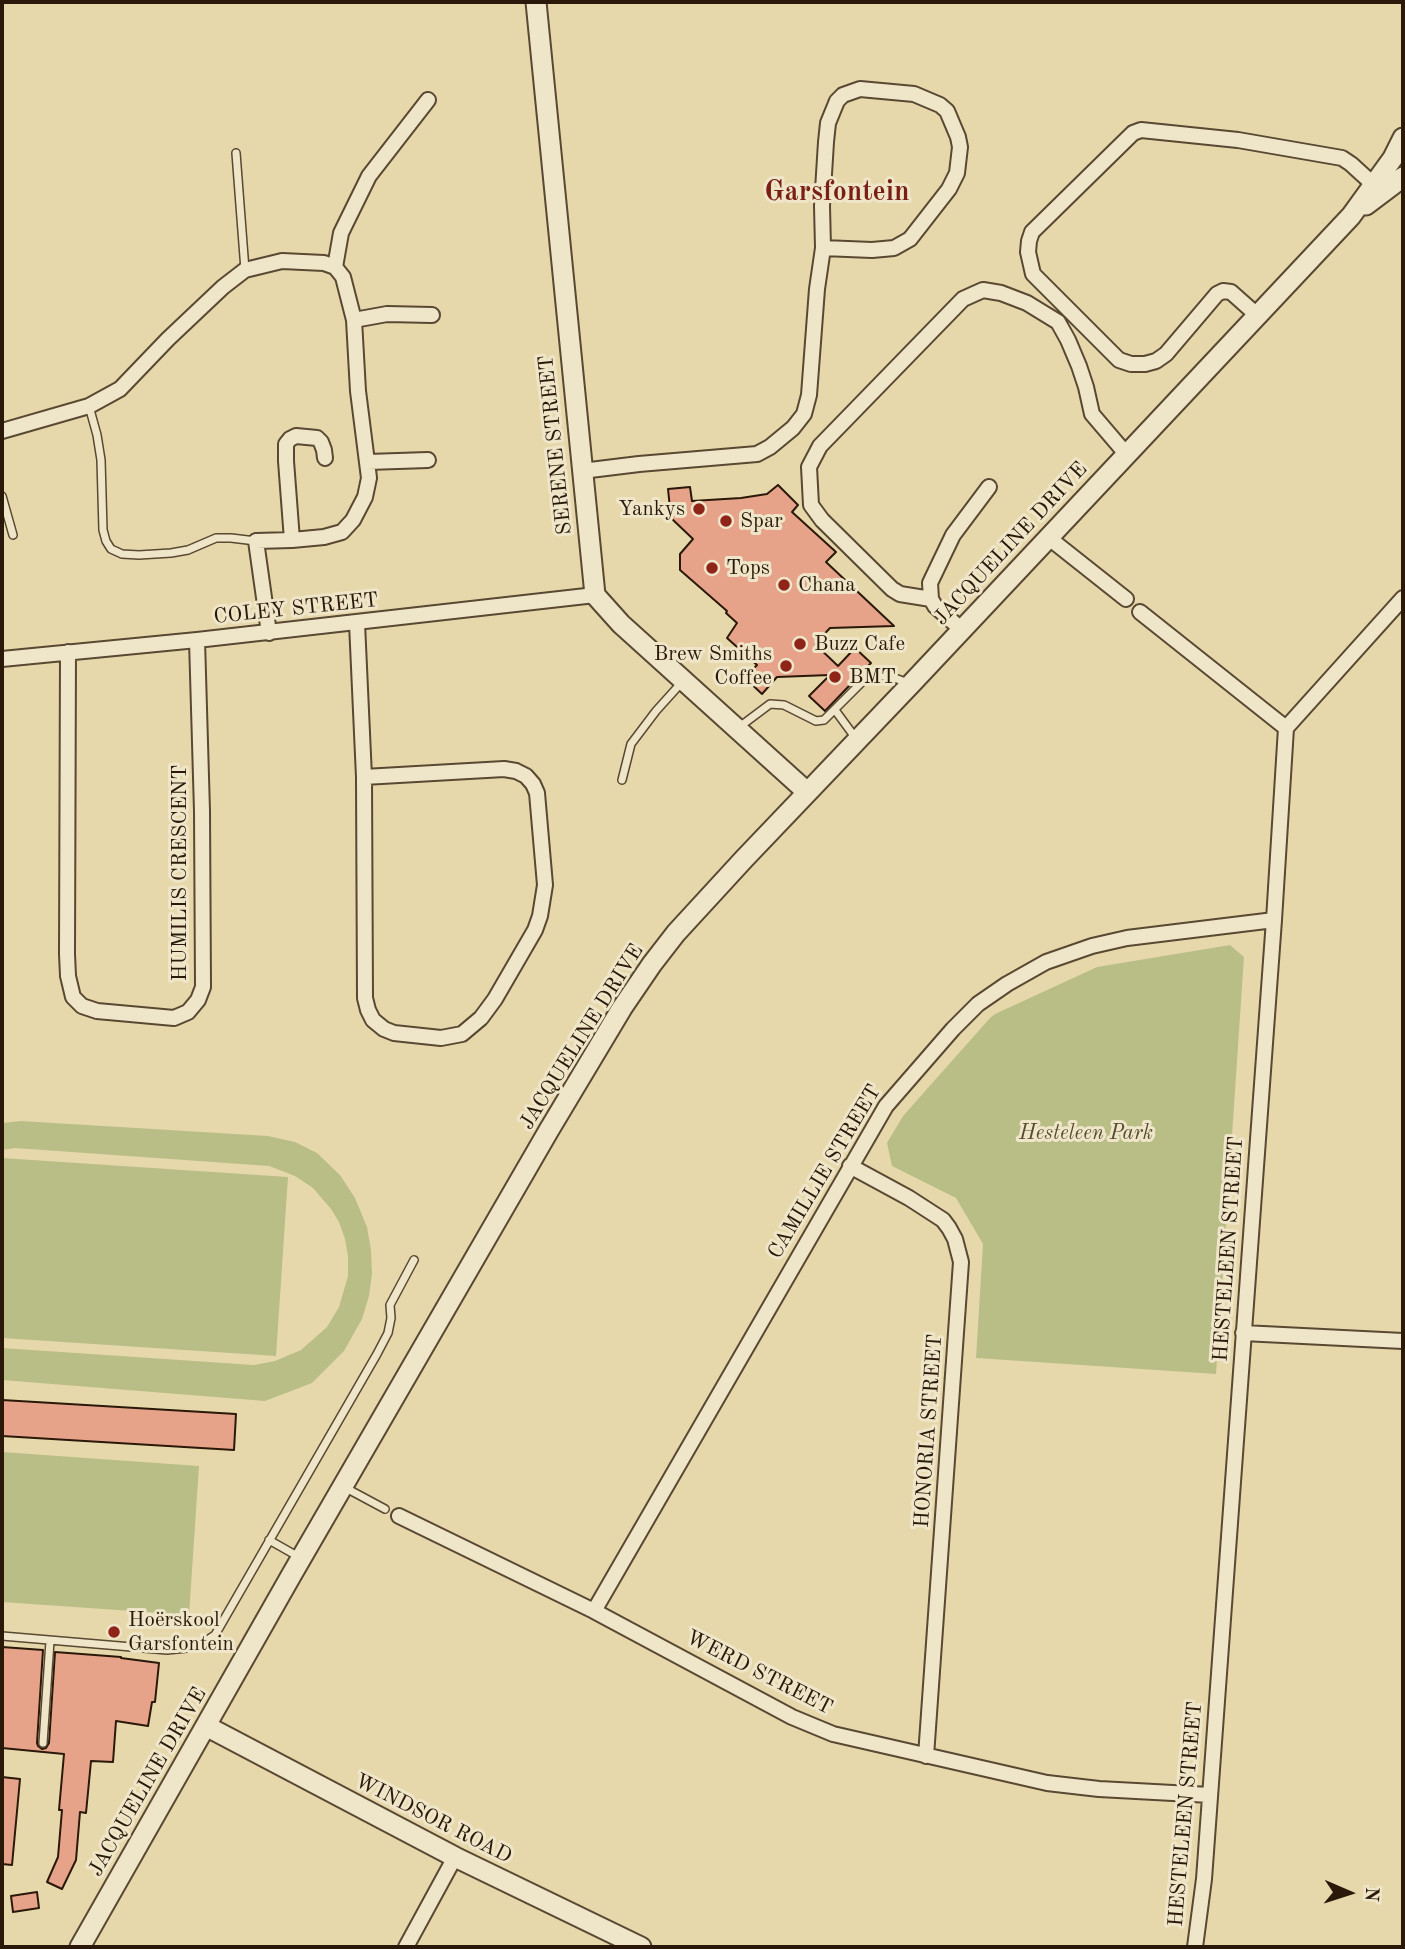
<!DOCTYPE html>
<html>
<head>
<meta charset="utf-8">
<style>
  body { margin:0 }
  #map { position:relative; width:1405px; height:1949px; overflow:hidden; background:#e7d8ac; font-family:"Old Standard TT",serif }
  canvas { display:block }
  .frame { position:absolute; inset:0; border:4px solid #2a1809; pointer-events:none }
  .north { position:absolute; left:1314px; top:1858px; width:70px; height:70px; -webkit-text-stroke:5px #efe6c9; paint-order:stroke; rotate:93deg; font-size:19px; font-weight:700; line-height:28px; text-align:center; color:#2a1809 }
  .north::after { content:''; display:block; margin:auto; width:24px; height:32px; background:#2a1809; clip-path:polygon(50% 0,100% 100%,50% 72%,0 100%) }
</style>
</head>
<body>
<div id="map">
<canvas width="1405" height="1949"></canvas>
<div class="frame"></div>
<div class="north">N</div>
</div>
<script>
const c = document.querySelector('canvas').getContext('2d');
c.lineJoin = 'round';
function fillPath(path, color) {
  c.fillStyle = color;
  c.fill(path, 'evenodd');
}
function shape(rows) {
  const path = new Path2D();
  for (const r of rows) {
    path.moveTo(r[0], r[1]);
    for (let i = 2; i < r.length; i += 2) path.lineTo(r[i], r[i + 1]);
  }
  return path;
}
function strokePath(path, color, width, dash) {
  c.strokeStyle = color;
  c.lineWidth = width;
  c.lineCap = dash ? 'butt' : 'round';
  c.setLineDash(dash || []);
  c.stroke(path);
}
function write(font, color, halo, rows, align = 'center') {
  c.font = font + ' "Old Standard TT",serif';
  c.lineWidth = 6;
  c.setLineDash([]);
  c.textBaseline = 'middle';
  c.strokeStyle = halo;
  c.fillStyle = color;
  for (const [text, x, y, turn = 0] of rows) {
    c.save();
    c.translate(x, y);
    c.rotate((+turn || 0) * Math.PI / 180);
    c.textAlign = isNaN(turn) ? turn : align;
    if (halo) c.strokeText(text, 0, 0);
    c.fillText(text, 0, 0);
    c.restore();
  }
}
const green = shape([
  [1230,945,1244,957,1216,1374,976,1358,983,1244,956,1198,892,1166,887,1143,903,1116,990,1018,995,1014,1097,967],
  [21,1121,268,1136,295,1142,317,1153,340,1175,355,1198,367,1227,371,1250,372,1274,369,1296,362,1319,344,1351,312,1383,265,1401,2,1380,2,1348,254,1365,275,1361,301,1350,327,1327,339,1307,348,1276,348,1256,345,1239,339,1222,331,1209,313,1188,295,1176,269,1166,15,1148,2,1150,2,1123],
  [2,1158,288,1177,276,1356,2,1338],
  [2,1452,199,1466,189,1615,2,1602]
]);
const building = shape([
  [778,485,798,505,792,512,836,552,826,562,894,626,830,628,815,644,838,666,855,648,871,663,825,711,809,696,830,675,777,677,762,694,745,678,757,665,727,638,737,623,726,613,727,611,680,570,680,554,693,539,671,518,668,489,690,487,692,501,741,498,767,494,778,485],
  [2,1400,236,1414,234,1450,2,1436,2,1400],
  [2,1647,43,1650,37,1743,38,1746,42,1749,46,1748,49,1743,55,1652,121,1657,121,1658,159,1663,155,1702,152,1702,148,1726,116,1721,113,1762,91,1761,86,1813,80,1812,76,1860,62,1889,47,1882,58,1857,62,1810,59,1810,64,1754,2,1748,2,1647],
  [2,1777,20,1779,12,1865,2,1864,2,1777],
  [37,1892,39,1908,13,1912,11,1896,37,1892]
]);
const service = shape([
  [236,153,245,270],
  [89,406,97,435,101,460,103,530,106,541,111,549,122,554,139,555,171,553,188,550,216,538,231,538,256,541],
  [2,496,13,535],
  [835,710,857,740],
  [738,728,770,704,784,705,816,721,824,720,865,679,872,675,892,677,908,683],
  [622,780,631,744,656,711,683,681],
  [344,1487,385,1509],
  [269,1540,299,1557],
  [2,1636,167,1650,197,1647,215,1635,377,1354,388,1333,391,1318,390,1305,414,1260],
  [43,1743,50,1641]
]);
const minor = shape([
  [335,267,341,233,369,176,428,100],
  [1258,316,1231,292,1223,291,1217,294,1166,354,1156,361,1145,364,1131,364,1119,360,1033,274,1028,252,1029,241,1032,232,1133,133,1141,130,1238,140,1342,158,1351,164,1374,185],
  [2,431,89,406,120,389,168,339,223,287,245,270,282,261,324,263,335,267,343,277,354,320],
  [368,462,428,460],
  [582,471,639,464,757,454,770,447,793,428,804,414,809,395,817,289,823,248,872,250,894,248,910,239,949,189,957,173,960,147,958,137,947,111,940,105,914,94,860,89,843,95,837,101,828,123,826,142,822,206,823,248],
  [1049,538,1126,599],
  [292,540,286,461,286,444,290,439,296,436,317,438,321,442,324,450,325,458],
  [931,599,900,594,892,589,822,520,811,505,809,467,820,446,963,299,983,290,1001,293,1027,303,1058,322,1068,340,1079,366,1086,387,1092,414,1127,455],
  [1140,612,1286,728],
  [357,623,364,777,504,769,516,771,526,776,533,784,537,793,545,885,540,916,535,930,495,999,481,1018,462,1034,441,1038,394,1033,384,1029,373,1020,368,1010,365,998,364,777],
  [962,630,935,606,931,599,930,583,953,535,989,487],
  [269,633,256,541,292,540,324,537,342,532,353,520,365,497,369,478,358,391,354,320,387,314,432,315],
  [68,652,67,954,68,976,73,997,82,1006,97,1011,174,1018,188,1012,198,1000,203,987,202,811,197,640],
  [2,659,197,640,595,595],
  [850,1166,909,1198,943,1220,949,1228,955,1239,961,1262,926,1756],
  [1243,1333,1403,1341],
  [399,1516,594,1611,792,1717,833,1734,1047,1783,1099,1789,1210,1795],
  [594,1611,886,1106,953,1029,978,1004,1007,984,1046,962,1092,946,1127,938,1274,920],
  [406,1947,455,1857],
  [1195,1947,1204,1879,1274,920,1286,728,1403,598]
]);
const tertiary = shape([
  [536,2,595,595,621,624,807,792],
  [1366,205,1403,177],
  [206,1726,455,1857,641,1947],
  [80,1947,292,1574,549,1130,622,1008,652,964,676,933,744,859,911,684,1351,216,1393,158,1403,138]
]);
const markers = [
  [699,509,7,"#8f2418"],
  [726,521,7,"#8f2418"],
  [712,568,7,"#8f2418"],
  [784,585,7,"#8f2418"],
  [800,644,7,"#8f2418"],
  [786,666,7,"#8f2418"],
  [835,677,7,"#8f2418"],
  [114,1632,7,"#8f2418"]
];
const streetNames = [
  ["SERENE STREET",556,445,-96],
  ["JACQUELINE DRIVE",1011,544,-47],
  ["COLEY STREET",296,609,-6],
  ["HUMILIS CRESCENT",180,873,-90],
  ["JACQUELINE DRIVE",582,1037,-58],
  ["CAMILLIE STREET",825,1172,-59],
  ["HESTELEEN STREET",1229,1249,-86],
  ["HONORIA STREET",929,1431,-86],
  ["WERD STREET",759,1673,27],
  ["JACQUELINE DRIVE",148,1782,-60],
  ["HESTELEEN STREET",1186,1814,-85],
  ["WINDSOR ROAD",433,1819,27]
];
const poiNames = [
  ["Yankys",685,509,"right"],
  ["Spar",740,521],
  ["Tops",726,568],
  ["Chana",798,585],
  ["Buzz Cafe",814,644],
  ["Brew Smiths",772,654,"right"],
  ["Coffee",772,678,"right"],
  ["BMT",849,677],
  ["Hoërskool",128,1620],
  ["Garsfontein",128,1644]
];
const parkNames = [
  ["Hesteleen Park",1086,1133]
];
const districtNames = [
  ["Garsfontein",837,193]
];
fillPath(green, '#b9be87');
fillPath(building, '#e6a38a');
strokePath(building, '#2a1809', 2);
strokePath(service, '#594832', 10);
strokePath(minor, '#594832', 18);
strokePath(tertiary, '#594832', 23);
strokePath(service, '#efe6c9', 7);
strokePath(minor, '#efe6c9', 14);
strokePath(tertiary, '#efe6c9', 19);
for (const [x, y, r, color] of markers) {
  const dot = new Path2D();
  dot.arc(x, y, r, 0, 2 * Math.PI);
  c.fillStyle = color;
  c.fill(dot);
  strokePath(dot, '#efe6c9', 2.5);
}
write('21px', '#2a1809', '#efe6c9', streetNames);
write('21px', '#2a1809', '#efe6c9', poiNames, 'left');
write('italic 21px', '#554a2f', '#efe6c9', parkNames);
write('bold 28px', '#7a1f14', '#efe6c9', districtNames);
</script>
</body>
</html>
